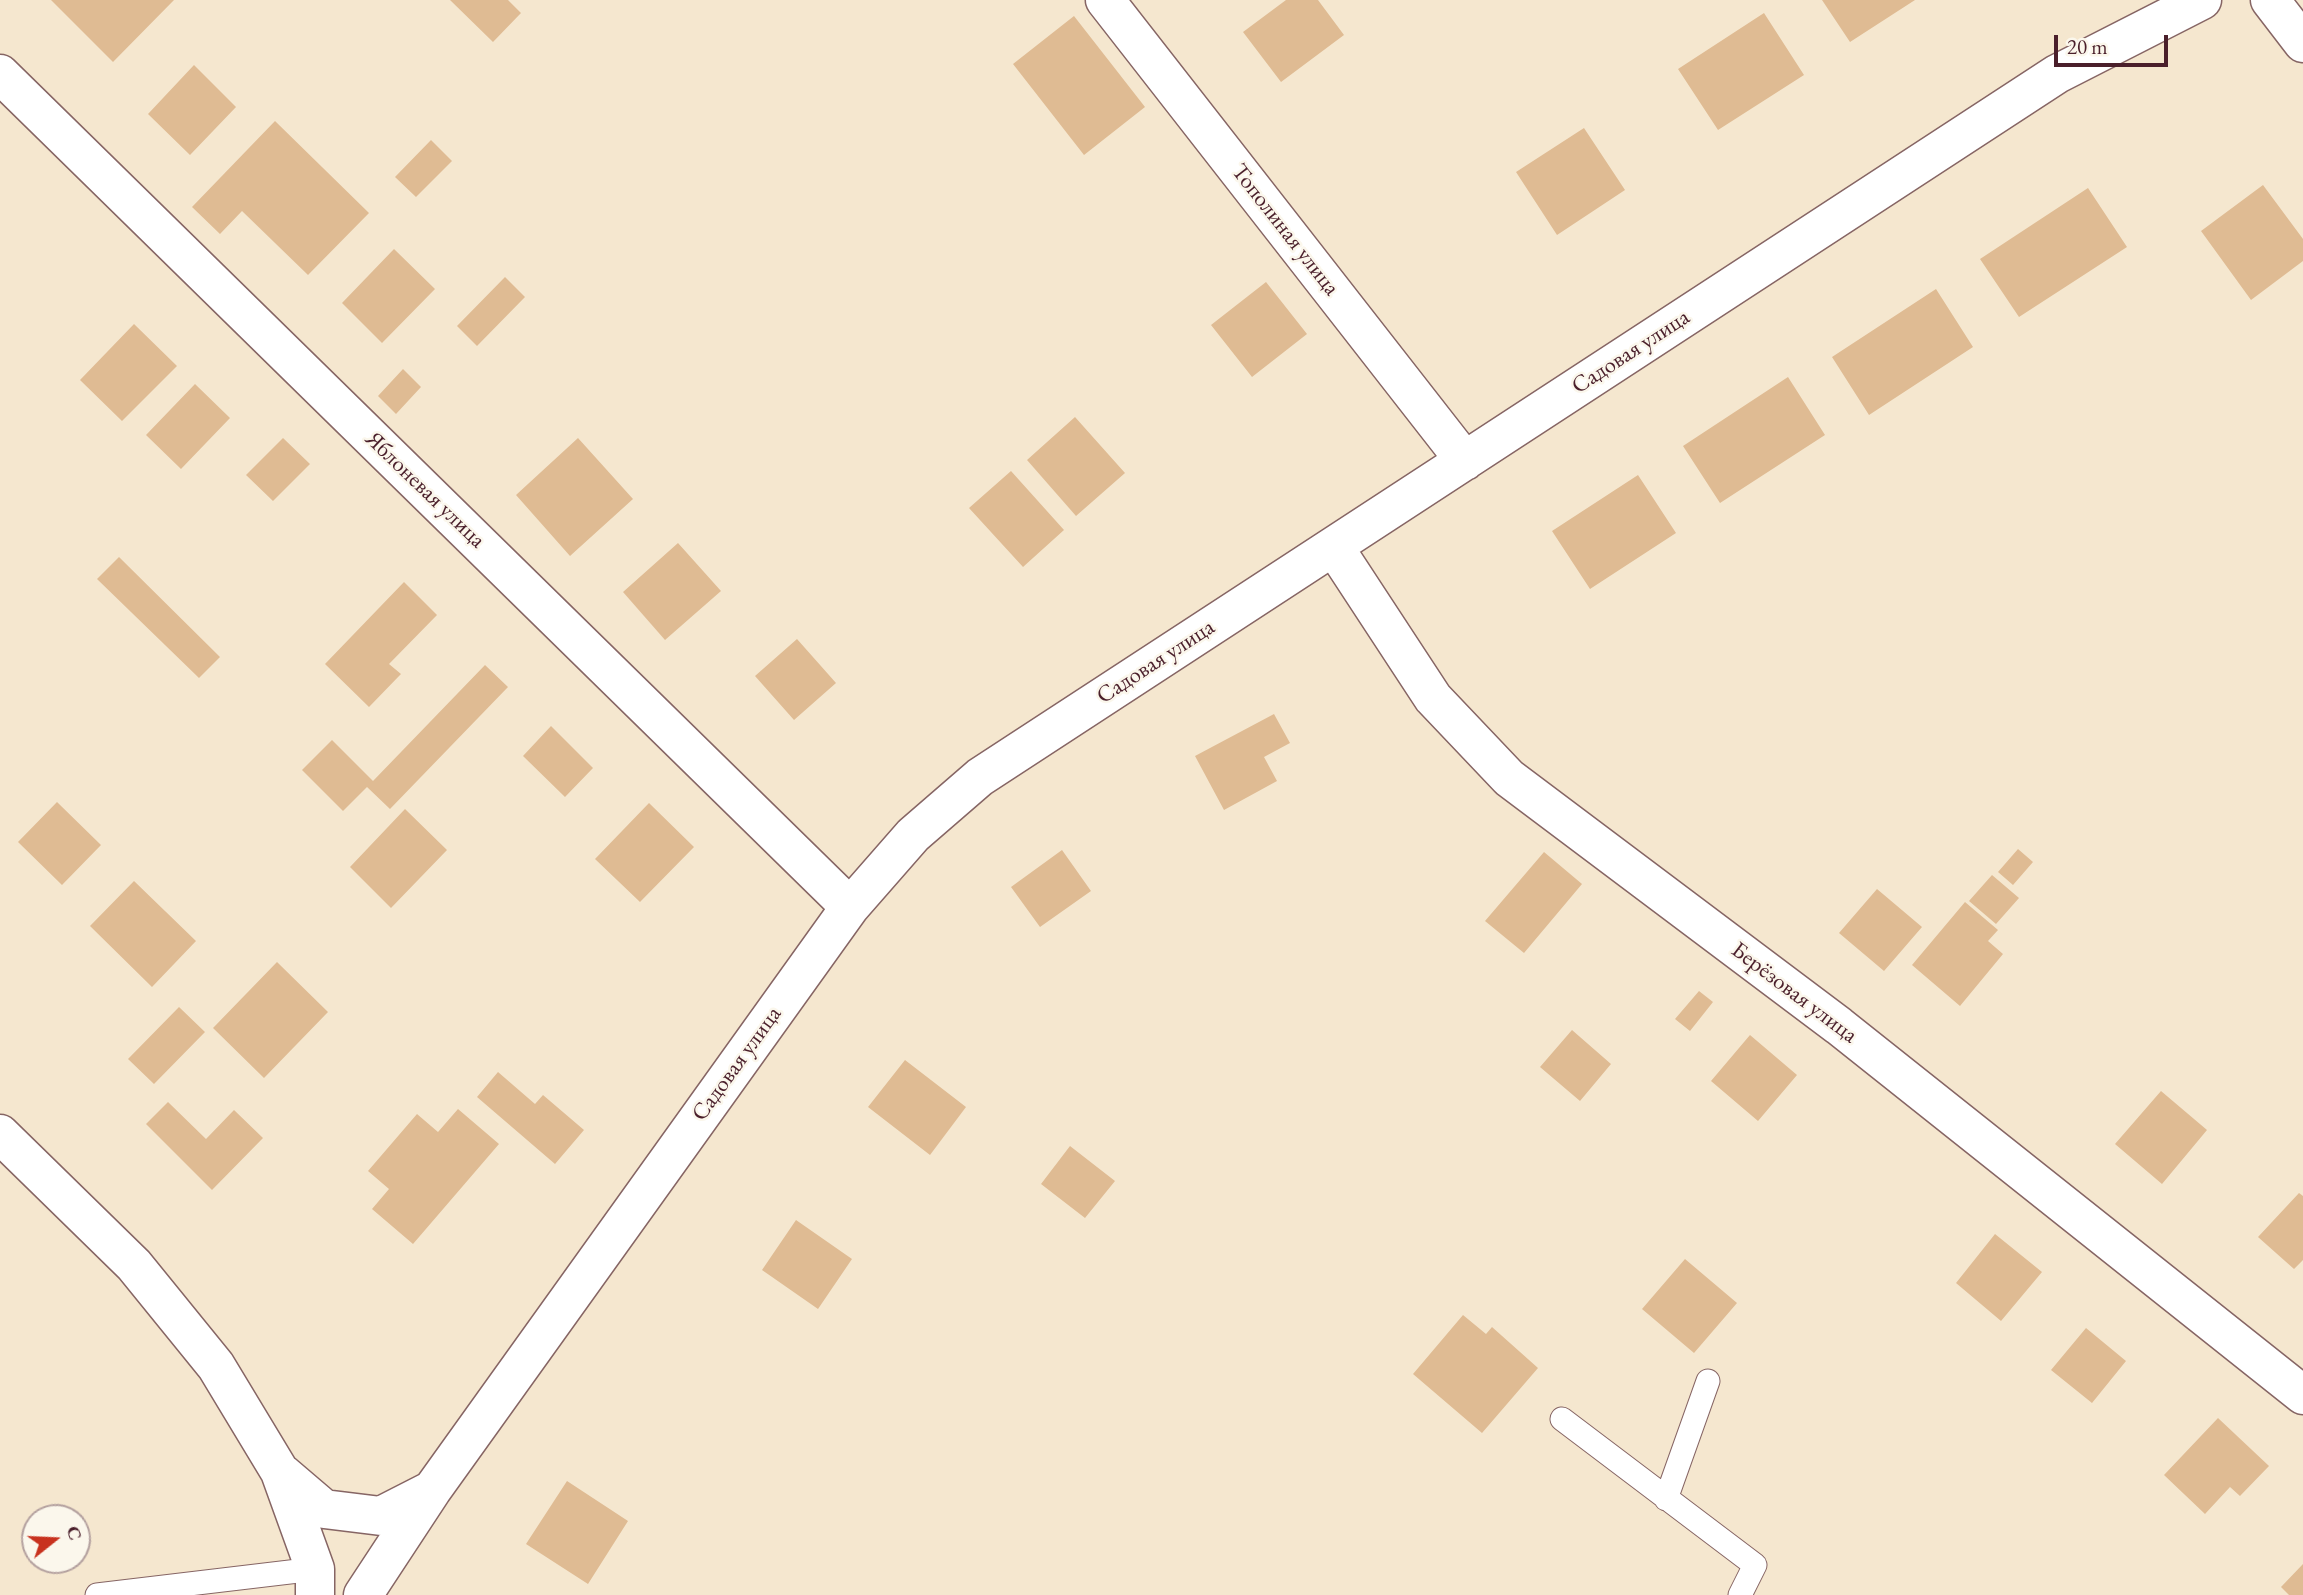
<!DOCTYPE html>
<html>
<head>
<meta charset="utf-8">
<style>
  body { margin:0 }
  #map { position:relative; width:2303px; height:1595px; overflow:hidden; background:#f5e7cf; font-family:"EB Garamond",serif }
  canvas { display:block }
  .north { position:absolute; left:21px; top:1504px; width:70px; height:70px; box-sizing:border-box; background:#fbf7ec; border:2px solid #b4a19f; border-radius:50%; rotate:72deg; font-size:19px; font-weight:700; line-height:28px; text-align:center; color:#4a1f2b }
  .north::after { content:''; display:block; margin:auto; width:24px; height:32px; background:#c8321e; clip-path:polygon(50% 0,100% 100%,50% 72%,0 100%) }
  .scale { position:absolute; left:2054px; top:35px; width:114px; height:32px; box-sizing:border-box; border:4px solid #4a1f2b; border-top:0; padding-left:9px; font-size:21px; line-height:24px; white-space:nowrap; color:#4a1f2b; -webkit-text-stroke:5px #fbf7ec; paint-order:stroke }
</style>
</head>
<body>
<div id="map">
<canvas width="2303" height="1595"></canvas>
<div class="north">С</div>
<div class="scale">20 m</div>
</div>
<script>
const c = document.querySelector('canvas').getContext('2d');
c.lineJoin = 'round';
function fillPath(path, color) {
  c.fillStyle = color;
  c.fill(path, 'evenodd');
}
function shape(rows) {
  const path = new Path2D();
  for (const r of rows) {
    path.moveTo(r[0], r[1]);
    for (let i = 2; i < r.length; i += 2) path.lineTo(r[i], r[i + 1]);
  }
  return path;
}
function strokePath(path, color, width, dash) {
  c.strokeStyle = color;
  c.lineWidth = width;
  c.lineCap = dash ? 'butt' : 'round';
  c.setLineDash(dash || []);
  c.stroke(path);
}
function write(font, color, halo, rows, align = 'center') {
  c.font = font + ' "EB Garamond",serif';
  c.lineWidth = 5;
  c.setLineDash([]);
  c.textBaseline = 'middle';
  c.strokeStyle = halo;
  c.fillStyle = color;
  for (const [text, x, y, turn = 0] of rows) {
    c.save();
    c.translate(x, y);
    c.rotate((+turn || 0) * Math.PI / 180);
    c.textAlign = isNaN(turn) ? turn : align;
    if (halo) c.strokeText(text, 0, 0);
    c.fillText(text, 0, 0);
    c.restore();
  }
}
const building = shape([
  [51,0,174,0,113,62],
  [450,0,508,0,521,13,493,42],
  [1286,0,1318,0,1344,35,1281,82,1243,32],
  [1822,0,1915,0,1850,42],
  [1764,13,1804,75,1718,130,1678,69],
  [1074,16,1145,107,1084,155,1013,64],
  [194,65,236,107,190,155,148,114],
  [275,121,369,213,308,275,242,211,220,234,192,207],
  [1584,128,1625,190,1557,235,1516,172],
  [431,140,452,161,416,197,395,177],
  [2263,185,2303,239,2303,261,2251,300,2201,231],
  [2088,188,2127,247,2019,317,1980,259],
  [394,249,435,289,382,343,342,303],
  [505,277,525,297,477,346,457,326],
  [1266,282,1307,334,1252,377,1211,325],
  [1936,289,1973,347,1869,415,1832,357],
  [134,324,177,366,122,421,80,380],
  [403,369,421,387,396,414,378,396],
  [1788,377,1825,435,1720,503,1683,446],
  [195,384,230,418,181,469,146,435],
  [1075,417,1125,473,1076,516,1027,460],
  [283,438,310,464,273,501,246,475],
  [578,438,633,499,570,556,516,495],
  [1011,471,1064,530,1023,567,969,508],
  [1638,475,1676,533,1590,589,1552,531],
  [678,543,721,591,665,640,623,592],
  [119,557,220,657,199,678,97,579],
  [404,582,437,615,389,664,401,674,369,707,325,664],
  [797,639,836,683,794,720,755,676],
  [485,665,508,687,390,809,367,787,343,811,302,770,332,740,373,781],
  [1274,714,1290,743,1264,757,1277,781,1224,810,1195,756],
  [551,726,593,768,565,797,523,756],
  [57,802,101,845,62,885,18,842],
  [649,803,694,847,640,902,595,859],
  [405,809,447,850,391,908,350,867],
  [2018,849,2033,862,2013,885,1998,872],
  [1062,850,1091,891,1040,927,1011,887],
  [1544,852,1582,884,1524,953,1485,921],
  [1992,875,2019,898,1996,924,1969,901],
  [134,881,196,941,152,987,90,926],
  [1877,889,1922,927,1884,971,1839,933],
  [1965,902,1998,930,1988,941,2003,954,1960,1006,1912,965],
  [277,962,328,1012,264,1078,213,1028],
  [1699,991,1713,1002,1690,1031,1675,1019],
  [179,1007,205,1032,154,1084,128,1059],
  [1572,1030,1611,1064,1580,1101,1540,1067],
  [1750,1035,1797,1075,1758,1121,1711,1081],
  [905,1060,966,1107,930,1155,868,1107],
  [498,1072,535,1104,543,1095,584,1130,555,1164,477,1097],
  [2161,1091,2207,1130,2162,1184,2115,1144],
  [168,1102,206,1139,234,1110,263,1138,212,1190,146,1124],
  [458,1109,499,1144,413,1244,372,1209,389,1189,368,1171,417,1114,438,1132],
  [1070,1146,1115,1181,1085,1218,1041,1184],
  [2299,1193,2303,1196,2303,1260,2294,1269,2258,1237],
  [796,1220,852,1259,818,1309,762,1270],
  [1995,1234,2042,1272,2001,1321,1956,1283],
  [1685,1259,1737,1303,1694,1353,1642,1309],
  [1463,1315,1486,1334,1492,1327,1538,1368,1482,1433,1413,1374],
  [2086,1328,2126,1361,2092,1403,2051,1370],
  [2218,1418,2269,1466,2240,1496,2230,1487,2205,1514,2164,1475],
  [567,1481,628,1521,588,1584,526,1544],
  [2303,1564,2303,1595,2289,1595,2281,1587]
]);
const lane = shape([
  [1562,1419,1755,1565,1740,1595],
  [1666,1499,1708,1381],
  [97,1595,315,1569]
]);
const street = shape([
  [1105,0,1465,461],
  [0,74,850,907],
  [1334,547,1433,698,1509,778,1839,1026,2303,1395],
  [0,1134,134,1265,216,1366,280,1472,315,1569,315,1595],
  [283,1474,324,1509,381,1516,430,1491],
  [363,1595,432,1490,850,907,913,835,980,777,2057,74,2202,0]
]);
const secondary = shape([
  [2270,0,2303,43]
]);
const streetNames = [
  ["Тополиная улица",1285,230,52],
  ["Садовая улица",1631,352,-33],
  ["Яблоневая улица",425,490,44],
  ["Садовая улица",1156,662,-33],
  ["Берёзовая улица",1794,993,37],
  ["Садовая улица",737,1064,-54]
];
fillPath(building, '#dfbb93');
strokePath(lane, '#866564', 25);
strokePath(street, '#866564', 41);
strokePath(secondary, '#866564', 41);
strokePath(lane, '#fff', 23);
strokePath(street, '#fff', 38);
strokePath(secondary, '#fff', 38);
write('23px', '#4a1f2b', '#fbf7ec', streetNames);
</script>
</body>
</html>
